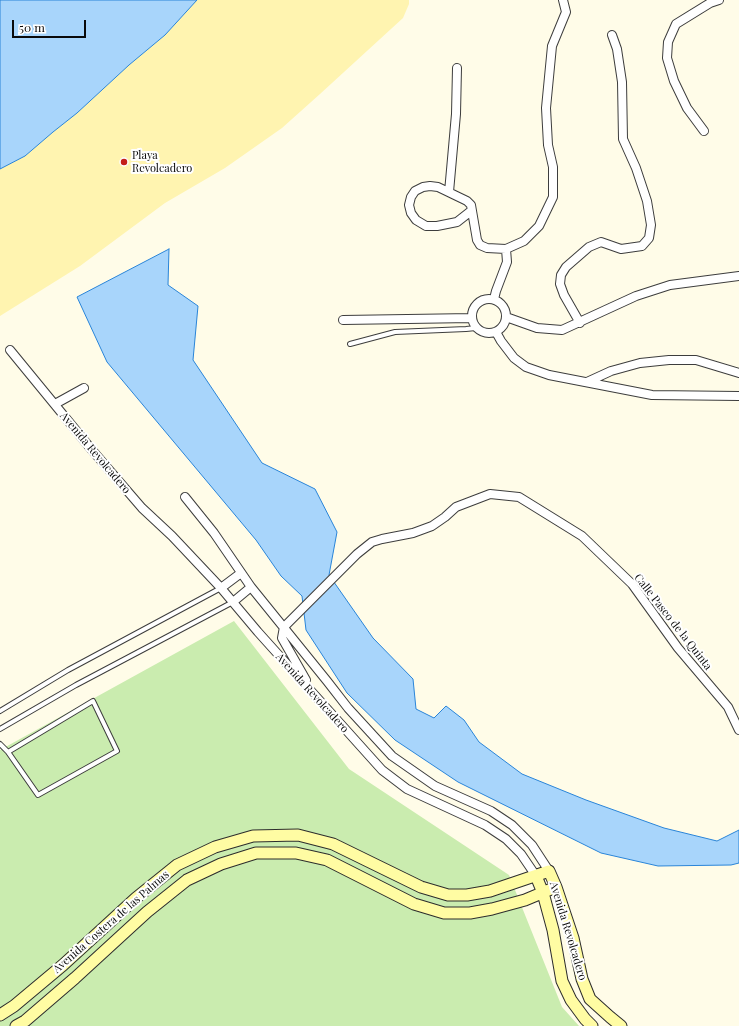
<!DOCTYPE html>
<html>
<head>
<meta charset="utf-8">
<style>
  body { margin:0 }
  #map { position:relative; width:739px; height:1026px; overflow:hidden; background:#fffce8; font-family:"Playfair Display",serif }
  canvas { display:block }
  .scale { position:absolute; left:12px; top:20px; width:74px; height:18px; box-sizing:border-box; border:2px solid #0a0a0a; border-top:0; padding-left:5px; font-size:12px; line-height:14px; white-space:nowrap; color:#0a0a0a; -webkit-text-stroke:3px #fff; paint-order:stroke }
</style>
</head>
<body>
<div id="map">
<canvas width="739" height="1026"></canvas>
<div class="scale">50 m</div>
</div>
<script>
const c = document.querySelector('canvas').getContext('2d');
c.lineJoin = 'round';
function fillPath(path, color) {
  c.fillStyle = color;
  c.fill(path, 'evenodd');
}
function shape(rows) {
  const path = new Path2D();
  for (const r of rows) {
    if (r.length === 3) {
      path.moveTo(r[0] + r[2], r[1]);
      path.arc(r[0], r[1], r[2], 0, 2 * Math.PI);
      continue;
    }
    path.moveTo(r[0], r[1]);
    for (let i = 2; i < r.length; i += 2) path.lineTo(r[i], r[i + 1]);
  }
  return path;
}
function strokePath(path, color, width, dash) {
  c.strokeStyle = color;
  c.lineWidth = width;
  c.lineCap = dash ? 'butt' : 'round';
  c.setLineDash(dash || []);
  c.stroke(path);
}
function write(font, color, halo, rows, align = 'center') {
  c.font = font + ' "Playfair Display",serif';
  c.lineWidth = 4;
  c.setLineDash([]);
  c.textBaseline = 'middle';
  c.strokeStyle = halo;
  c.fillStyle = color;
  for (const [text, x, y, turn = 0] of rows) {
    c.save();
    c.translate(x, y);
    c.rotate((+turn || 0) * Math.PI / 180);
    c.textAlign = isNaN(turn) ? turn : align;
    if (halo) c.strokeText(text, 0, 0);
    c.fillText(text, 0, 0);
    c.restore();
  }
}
const green = shape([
  [234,621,349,769,509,875,562,1007,579,1026,0,1026,0,750]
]);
const sand = shape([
  [197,0,409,0,409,4,403,18,320,94,282,128,225,168,165,203,80,266,0,316,0,169,25,156,53,132,77,113,129,65,165,35]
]);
const water = shape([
  [0,0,197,0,165,35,129,65,77,113,53,132,25,156,0,169,0,0],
  [169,249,168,285,198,306,193,360,262,463,315,489,337,532,329,575,373,638,413,679,416,709,434,718,446,706,464,720,479,742,522,774,586,800,664,828,717,841,739,830,739,863,731,865,658,866,601,853,458,782,395,740,347,693,306,630,302,596,281,576,256,540,107,362,77,297,169,249]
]);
const lane = shape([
  [350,344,395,332,466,329,476,328],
  [0,711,68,670,221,588],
  [0,729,76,685,233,602],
  [0,744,8,752,38,795,117,751,93,701,8,752]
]);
const street = shape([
  [704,131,687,108,674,81,667,58,668,42,676,24,710,3,719,0],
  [449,192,456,114,457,68],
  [471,211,457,222,437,226,426,226,416,220,411,213,409,205,411,197,415,191,423,187,430,186,438,187,467,201,471,205,477,240,480,245,487,248,506,249,524,241,539,226,553,197,553,167,548,145,546,108,552,46,566,12,563,0],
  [489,316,17],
  [494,299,496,291,507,262,506,249],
  [506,317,537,328,562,330,636,296,670,285,739,276],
  [343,320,472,318],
  [580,323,564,295,560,284,561,275,566,267,589,247,601,242,621,249,642,246,649,238,651,225,647,201,636,168,623,139,622,82,617,49,612,35],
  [496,332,501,341,514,358,526,367,549,375,652,395,739,396],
  [10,350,92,450,142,508,172,536,221,588,258,632,382,770,407,789,485,825,506,839,521,854,536,876],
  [587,382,611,371,640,363,669,360,696,360,739,373],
  [55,404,84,388],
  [185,497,214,533,251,587,327,681,348,708,392,756,435,786,491,811,512,825,532,845,549,871],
  [221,588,241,573],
  [233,602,251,587],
  [306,680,282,638,284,627,357,554,372,542,382,539,413,533,432,526,445,517,456,507,490,494,519,497,582,536,632,584,678,648,728,707,739,730]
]);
const secondary = shape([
  [536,876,543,893,553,930,562,981,571,1000,585,1019,592,1026],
  [0,1015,14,1006,63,965,136,898,177,865,215,847,253,836,298,835,333,844,421,887,448,895,467,895,490,891,549,871,556,887,573,938,582,979,590,999,610,1017,621,1026],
  [16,1026,25,1021,75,978,147,912,187,880,221,864,256,853,296,853,327,860,414,904,444,913,470,913,492,909,525,900,556,887]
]);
const markers = [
  [124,162,4,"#c41e19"]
];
const poiNames = [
  ["Playa",132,156],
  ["Revolcadero",132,169]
];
const streetNames = [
  ["Avenida Revolcadero",95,453,50],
  ["Calle Paseo de la Quinta",673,622,52],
  ["Avenida Revolcadero",312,693,48],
  ["Avenida Costera de las Palmas",111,922,-41],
  ["Avenida Revolcadero",568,931,73]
];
fillPath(green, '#caecaf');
fillPath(sand, '#fff4b0');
fillPath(water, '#a8d5fb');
strokePath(water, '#2984d8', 1);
strokePath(lane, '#3d3d3d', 6);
strokePath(street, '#3d3d3d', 10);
strokePath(secondary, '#2c2c2c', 13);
strokePath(lane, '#fff', 4);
strokePath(street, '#fff', 8);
strokePath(secondary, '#fffca3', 11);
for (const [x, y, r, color] of markers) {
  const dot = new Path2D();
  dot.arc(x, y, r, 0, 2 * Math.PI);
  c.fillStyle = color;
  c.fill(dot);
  strokePath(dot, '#fff', 1.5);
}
write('11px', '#0a0a0a', '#fff', poiNames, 'left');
write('11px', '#0a0a0a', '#fff', streetNames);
</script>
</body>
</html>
